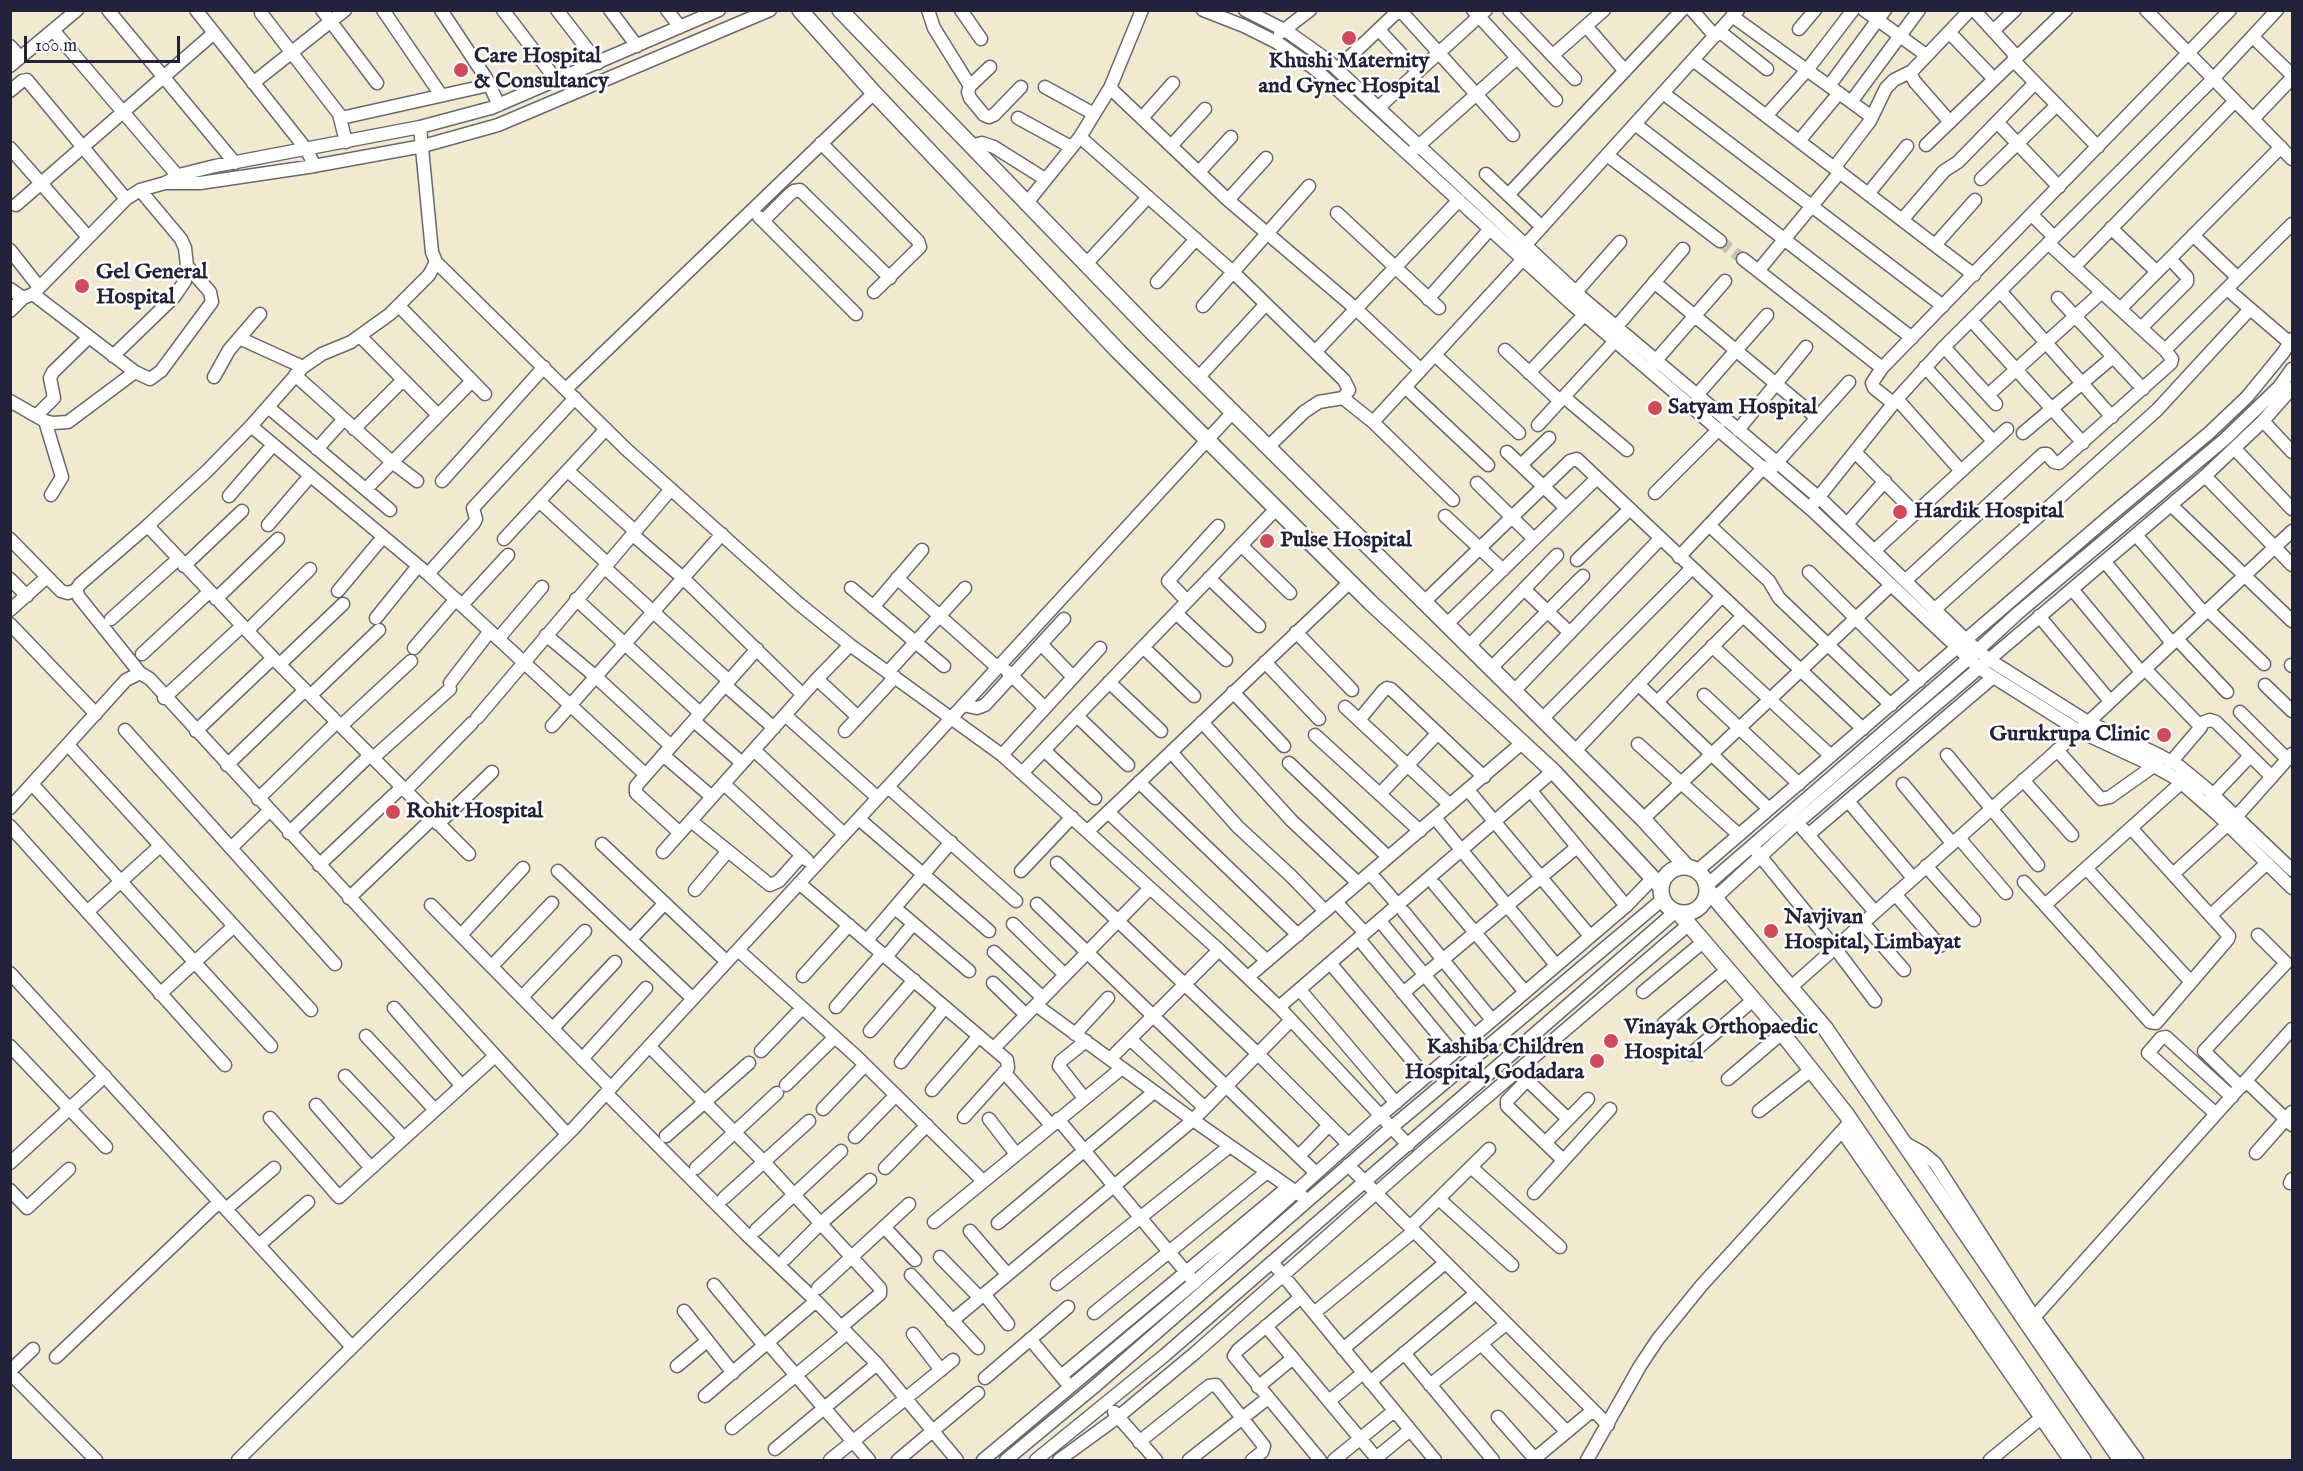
<!DOCTYPE html>
<html>
<head>
<meta charset="utf-8">
<style>
  body { margin:0 }
  #map { position:relative; width:2303px; height:1471px; overflow:hidden; background:#f2e9d1; font-family:"IM FELL English",serif }
  canvas { display:block }
  .frame { position:absolute; inset:0; border:12px solid #22223b; pointer-events:none }
  .scale { position:absolute; left:24px; top:36px; width:156px; height:27px; box-sizing:border-box; border:3px solid #22223b; border-top:0; padding-left:8px; font-size:18px; line-height:21px; white-space:nowrap; color:#22223b; -webkit-text-stroke:4px #fff; paint-order:stroke }
</style>
</head>
<body>
<div id="map">
<canvas width="2303" height="1471"></canvas>
<div class="frame"></div>
<div class="scale">100 m</div>
</div>
<script>
const c = document.querySelector('canvas').getContext('2d');
c.lineJoin = 'round';
function shape(rows) {
  const path = new Path2D();
  for (const r of rows) {
    if (r.length === 3) {
      path.moveTo(r[0] + r[2], r[1]);
      path.arc(r[0], r[1], r[2], 0, 2 * Math.PI);
      continue;
    }
    path.moveTo(r[0], r[1]);
    for (let i = 2; i < r.length; i += 2) path.lineTo(r[i], r[i + 1]);
  }
  return path;
}
function strokePath(path, color, width, dash) {
  c.strokeStyle = color;
  c.lineWidth = width;
  c.lineCap = dash ? 'butt' : 'round';
  c.setLineDash(dash || []);
  c.stroke(path);
}
function write(font, color, halo, rows, align = 'center') {
  c.font = font + ' "IM FELL English",serif';
  c.lineWidth = 5;
  c.setLineDash([]);
  c.textBaseline = 'middle';
  c.strokeStyle = halo;
  c.fillStyle = color;
  for (const [text, x, y, turn = 0] of rows) {
    c.save();
    c.translate(x, y);
    c.rotate((+turn || 0) * Math.PI / 180);
    c.textAlign = isNaN(turn) ? turn : align;
    if (halo) c.strokeText(text, 0, 0);
    c.fillText(text, 0, 0);
    c.restore();
  }
}
const minorTunnel = shape([
  [1720,241,1743,259]
]);
const minor = shape([
  [108,10,235,163],
  [196,10,306,149,315,166],
  [322,10,377,83],
  [383,10,441,95],
  [441,10,486,78,499,105],
  [503,10,557,81],
  [557,10,598,63],
  [610,10,637,46],
  [667,10,680,27],
  [928,10,934,28,970,86],
  [961,10,981,39],
  [1203,10,1244,26,1278,43,1315,69,1573,305,1813,511,1979,668,2079,731,2154,766,2177,779,2217,814,2292,888],
  [1245,10,1288,32,1326,59,1581,297,1824,502,1966,640,1988,659,2088,722,2157,754,2179,766,2207,789,2292,870],
  [1400,10,1513,135],
  [1473,10,1556,100],
  [1509,10,1575,79],
  [1692,10,1715,36],
  [1864,10,1926,55],
  [1974,10,2017,57],
  [2146,10,2292,159],
  [261,13,339,114,346,142],
  [1732,16,1872,117],
  [1586,26,1625,71],
  [1799,29,1815,10],
  [53,30,182,181],
  [1379,30,1418,72],
  [1719,31,1767,69],
  [1993,31,2015,10],
  [1949,32,1994,79],
  [1280,33,1310,10],
  [2253,37,2292,75],
  [10,46,20,57],
  [1553,55,1604,10],
  [1693,60,1974,275],
  [2013,60,2098,147],
  [10,66,77,10],
  [990,67,970,86,968,92,970,98,984,115,989,117,994,115,1021,87],
  [1337,69,1399,10],
  [253,83,345,10],
  [1829,86,1885,10],
  [1045,87,1094,114],
  [1110,88,1228,200,1356,309,1421,370],
  [10,91,22,81,27,80,126,199],
  [1663,93,1943,306],
  [1851,102,1919,10],
  [1379,107,1486,10],
  [1766,116,1807,70,1853,10],
  [341,118,489,85],
  [1018,118,1071,147],
  [1142,118,1173,83],
  [2253,119,2292,78],
  [1950,122,1915,82,1911,75,1912,71,1970,10],
  [1997,122,2059,187],
  [1635,124,1912,338],
  [420,127,432,252,436,262,626,449,798,603,850,645,1002,755,1219,950,1279,1007,1408,1145],
  [1080,137,1233,272,1344,380,1349,390,1343,398],
  [1799,141,1839,93],
  [821,143,918,241,920,247,874,292],
  [1926,145,2066,10],
  [970,146,982,143,994,147,1045,179],
  [1171,146,1205,109],
  [10,148,88,237],
  [1415,149,1517,58],
  [1607,155,1720,241],
  [1834,168,1870,121,1886,88,1894,80,1912,71],
  [1199,172,1231,137],
  [1486,174,1542,227],
  [1981,179,2057,105],
  [165,183,200,183,308,167,423,146,498,125,770,10],
  [1868,194,1907,146],
  [1508,195,1682,10],
  [1228,200,1266,158],
  [1026,204,1080,137,1110,88,1142,10],
  [16,205,214,33],
  [1337,213,1439,308],
  [2032,215,2054,237],
  [759,217,856,314],
  [1902,220,1944,171,1958,162,2035,83],
  [763,221,789,195,794,191,800,190,890,278],
  [2111,228,2157,272],
  [2193,235,2238,278],
  [1935,245,1975,200],
  [10,250,39,287],
  [1520,251,1738,10],
  [1743,259,1882,368],
  [1087,263,1148,197],
  [2074,267,2235,101],
  [1758,271,1840,172],
  [1157,282,1196,239],
  [1654,282,1817,418],
  [10,289,23,298],
  [2227,289,2290,343],
  [2000,291,2112,417],
  [1576,292,1620,242],
  [33,294,135,372,150,379,161,371,212,302,210,292,187,266],
  [2058,298,2143,389],
  [1428,299,1490,229],
  [399,306,485,394],
  [1203,306,1309,186],
  [2120,309,2281,147],
  [10,311,23,298,33,294,126,199,140,190,165,183,179,175,215,166,420,127,491,108,719,10],
  [1971,320,2083,443],
  [2141,328,2187,282,2187,277,2170,259],
  [1612,332,1683,249],
  [360,336,438,415],
  [239,338,303,367],
  [1944,347,1996,404],
  [1505,350,1560,401],
  [2165,350,2292,224],
  [1315,352,1459,200],
  [1435,355,1519,433],
  [113,356,174,297,185,281,187,266,185,248,181,239,140,190],
  [1651,366,1725,281],
  [1925,367,1993,441],
  [1529,373,1584,315],
  [295,375,392,462,417,481],
  [214,377,229,350,260,314],
  [1198,378,1266,304],
  [1405,387,1488,465],
  [566,389,874,93],
  [1697,395,1767,315],
  [1988,395,2102,292],
  [1564,397,1627,450],
  [1897,399,1961,471],
  [10,401,45,421,53,423,68,422,135,372],
  [1893,403,1874,388,1872,383,1882,368,2230,10],
  [268,407,390,510],
  [36,416,54,398,50,378,53,372,89,337],
  [45,421,62,477,51,495],
  [2263,421,2292,452],
  [1373,422,1523,259],
  [1538,425,1615,341],
  [251,426,428,574,646,775],
  [354,429,403,380],
  [1738,430,1806,347],
  [2023,433,2113,357],
  [1268,447,1304,412,1319,402,1343,398,1373,422,1453,500],
  [317,449,344,419],
  [2235,449,2292,509],
  [1507,452,1566,508],
  [1855,452,1915,513],
  [1521,465,1549,438],
  [1772,468,1849,382],
  [568,471,635,531],
  [2205,476,2292,565],
  [442,481,544,367],
  [1477,483,1534,539],
  [366,489,472,381],
  [1655,493,1719,429],
  [229,496,273,445],
  [539,501,607,563],
  [1814,503,1897,399,1944,347,2213,79,2277,10],
  [2171,505,2292,621],
  [1445,516,1503,570],
  [1847,524,1885,481],
  [268,525,310,476],
  [1709,525,1769,581,1779,598,1891,705],
  [148,526,273,658,469,854],
  [632,534,683,578,803,695],
  [2136,535,2204,613],
  [10,539,61,591,68,593,76,590,80,584,145,528,207,471,251,426,303,367,322,354,351,342,390,314,429,275,436,262],
  [504,539,606,429],
  [1241,545,1290,593],
  [1874,551,2007,429],
  [1679,557,1764,467],
  [1577,560,1630,509],
  [2105,562,2172,643],
  [184,566,242,511],
  [604,567,729,681],
  [1809,572,1919,681],
  [428,574,474,523,476,519,473,508,575,398],
  [897,578,998,668],
  [1209,578,1259,626],
  [10,579,27,596],
  [1905,581,2043,454,2047,454,2054,462,2059,463,2171,363,2172,359,2165,350,2048,243],
  [851,588,944,666],
  [1524,589,1570,633],
  [2072,589,2141,672],
  [76,590,79,597,140,673,150,679,567,1134],
  [338,591,383,537],
  [216,599,278,539],
  [576,599,700,713],
  [1187,601,1168,581,1218,526],
  [1424,602,1570,461,1577,459,1863,729],
  [462,605,508,555],
  [873,607,922,550],
  [10,610,47,577],
  [1934,610,2157,410,2250,309],
  [2208,610,2264,664],
  [1176,613,1226,660],
  [2039,616,2110,701],
  [376,618,418,566],
  [111,619,178,559],
  [10,624,96,714],
  [1447,624,1597,478],
  [247,631,310,569],
  [1296,632,1352,690],
  [546,635,596,677,671,746],
  [498,639,542,587],
  [2177,639,2227,692],
  [1041,644,1073,677],
  [1469,646,1557,555],
  [1712,646,1831,756],
  [1143,647,1194,696],
  [414,648,456,599],
  [142,654,209,592],
  [1265,662,1319,719],
  [280,664,343,604],
  [2291,665,2292,666],
  [1491,668,1583,576],
  [2145,669,2201,727,2171,762],
  [1007,671,1045,708],
  [888,672,965,588],
  [817,679,858,717],
  [1109,682,1161,731],
  [450,683,490,631],
  [1638,684,1769,809],
  [725,685,774,728],
  [2265,685,2292,711],
  [1514,691,1660,539],
  [1233,692,1284,746],
  [311,695,379,630],
  [1704,695,1799,784],
  [164,698,242,626],
  [1657,702,1743,616],
  [963,705,977,708,985,705,1064,619],
  [1345,707,1450,805],
  [2240,712,2287,759],
  [785,715,878,798],
  [1077,716,1128,765],
  [477,718,671,489],
  [1542,719,1692,568],
  [1359,720,1383,691,1387,688,1391,689,1484,777],
  [694,721,742,763],
  [1202,722,1291,820,1358,883],
  [2199,724,2210,720,2216,722,2272,777],
  [341,726,411,661],
  [552,726,722,534],
  [125,730,335,964],
  [196,731,273,658],
  [845,731,895,677],
  [1315,735,1420,831],
  [1638,744,1739,835],
  [68,745,311,1010],
  [754,750,844,834],
  [1044,750,1095,798],
  [2057,750,2101,799,2110,797,2158,763],
  [1575,751,1722,596],
  [1171,752,1238,827,1291,876,1325,911],
  [663,755,712,797],
  [1002,755,1100,648],
  [1947,755,2038,865],
  [373,758,450,689],
  [1289,763,1388,857],
  [227,765,305,690],
  [1022,773,1276,509],
  [2023,780,2072,835],
  [1139,782,1298,935],
  [32,784,271,1046],
  [724,784,807,860],
  [1903,784,1952,843],
  [888,787,1016,901],
  [1468,790,1590,936],
  [405,791,472,723],
  [1531,791,1626,906],
  [1380,794,1438,733],
  [2213,795,2250,756],
  [258,799,337,722],
  [1848,801,1913,878],
  [10,808,126,680,140,673],
  [1108,812,1267,961],
  [1435,818,1556,965],
  [859,819,989,931],
  [1643,819,1891,585],
  [691,821,770,885,779,881,802,855],
  [438,824,492,772],
  [10,826,225,1065],
  [1803,829,1875,912],
  [1088,831,1350,582],
  [289,833,370,755],
  [680,833,636,793,636,786,757,649],
  [1808,835,1992,678],
  [1959,838,2006,893],
  [602,844,726,961],
  [231,848,269,811],
  [663,852,817,679,850,645],
  [1757,852,1835,948,1875,1001],
  [1057,863,1258,1054,1348,1144],
  [319,865,402,787],
  [1926,866,1974,920],
  [2086,868,2191,982],
  [558,871,692,998],
  [1021,871,1072,817],
  [1697,871,2106,519,2209,433,2247,397,2283,353,2292,339],
  [1370,873,1398,905],
  [2173,874,2236,817,2292,754],
  [2024,882,2150,1022,2156,1023,2228,939,2229,936,2131,828],
  [799,883,1007,1060,1008,1068,964,1117],
  [1435,885,1525,992],
  [1707,885,1968,659,2018,613,2225,439,2279,387,2292,369],
  [695,890,728,851],
  [1895,894,1940,946],
  [349,898,432,819],
  [1715,898,1798,822,2205,476,2263,421,2292,388],
  [1336,902,1365,933],
  [1037,904,1316,1173],
  [431,905,611,1088],
  [2045,905,2181,783],
  [895,908,969,971],
  [87,912,160,846],
  [1404,912,1492,1020],
  [2211,915,2267,863],
  [1380,921,1474,1035],
  [1863,923,1904,970],
  [1013,924,1065,975],
  [461,935,523,868],
  [631,939,665,903],
  [1359,939,1453,1053],
  [867,940,951,842],
  [738,950,857,1057,983,1181],
  [994,952,1043,998],
  [886,957,913,924],
  [1330,963,1426,1077],
  [492,966,552,903],
  [10,973,352,1347],
  [803,976,849,925],
  [1248,977,1522,743],
  [993,983,1026,1015],
  [1790,988,2079,731,2292,531],
  [1300,990,1396,1103],
  [1643,992,1703,942],
  [1403,993,1577,847],
  [160,994,234,926],
  [522,997,585,931],
  [1036,1005,1193,1120,1303,1197],
  [836,1007,882,954],
  [1279,1007,1553,771],
  [394,1008,461,1085],
  [1664,1023,1727,970],
  [553,1028,615,962],
  [870,1031,914,980],
  [1075,1034,1108,998],
  [366,1036,435,1110],
  [1130,1039,1205,1108],
  [10,1046,106,1147],
  [649,1046,765,1163,880,1288,880,1294,841,1327],
  [994,1048,1150,888],
  [761,1051,802,1008],
  [1691,1054,1753,1000],
  [582,1059,646,988],
  [1110,1059,1219,950],
  [901,1062,945,1007],
  [1004,1072,1051,1125],
  [1522,1075,1568,1119],
  [345,1076,404,1138],
  [1728,1079,1782,1033],
  [1527,1080,1507,1101,1507,1106,1563,1160],
  [2246,1081,2292,1125],
  [786,1085,835,1037],
  [2241,1087,2204,1051,2286,963,2258,935],
  [932,1090,979,1036],
  [606,1093,747,1235,816,1301,877,1364,957,1460],
  [1084,1098,1059,1066,1061,1061,1086,1041],
  [316,1105,371,1168],
  [823,1109,865,1065],
  [1759,1111,1811,1070],
  [2216,1114,2148,1053,2161,1038,2166,1037,2232,1097],
  [270,1118,339,1197,495,1056],
  [989,1119,1016,1154],
  [1058,1119,1190,1277],
  [1842,1131,2070,1460],
  [666,1136,749,1063],
  [855,1137,896,1095],
  [1545,1143,1588,1099],
  [1905,1143,1923,1153,1935,1163,2034,1317,2137,1460],
  [2256,1153,2292,1112],
  [1299,1156,1329,1125],
  [10,1163,105,1076],
  [1348,1165,1608,1425],
  [1471,1167,1560,1247],
  [696,1168,777,1093],
  [885,1168,927,1125],
  [2290,1183,2292,1179],
  [10,1190,27,1208,69,1169],
  [1534,1193,1610,1109],
  [724,1198,809,1121],
  [1439,1199,1512,1265],
  [226,1209,274,1168],
  [934,1222,1122,1068],
  [998,1223,1154,1092],
  [1410,1227,1489,1149],
  [885,1228,915,1260],
  [756,1230,841,1151],
  [970,1231,1007,1274],
  [259,1245,308,1202],
  [940,1257,980,1298],
  [785,1259,820,1224,870,1180],
  [1272,1262,1435,1460],
  [911,1275,978,1348],
  [1057,1284,1230,1146],
  [714,1285,764,1345],
  [818,1288,909,1204],
  [984,1294,1008,1324],
  [1301,1297,1238,1350,1234,1356,1320,1460],
  [684,1311,733,1373],
  [1094,1313,1267,1172],
  [1314,1313,1414,1231],
  [952,1321,1193,1120,1291,1020],
  [2029,1323,2292,1029],
  [1266,1326,1378,1460],
  [913,1334,941,1370],
  [1030,1339,1066,1382],
  [768,1343,869,1460],
  [1481,1344,1567,1432],
  [1343,1349,1445,1263],
  [1404,1353,1493,1460],
  [56,1357,219,1202],
  [677,1366,707,1341],
  [10,1371,33,1349],
  [10,1373,96,1460],
  [1061,1376,1288,1187],
  [985,1378,1068,1307],
  [1370,1382,1476,1293],
  [1430,1385,1506,1324],
  [1258,1387,1293,1358],
  [705,1396,816,1301],
  [1329,1401,1363,1373],
  [1114,1412,1156,1460],
  [1498,1417,1535,1459],
  [732,1428,847,1333],
  [1139,1442,1209,1386,1216,1385,1264,1446,1262,1452,1252,1460],
  [775,1449,877,1364],
  [1376,1458,1410,1430],
  [238,1460,573,1129,1233,412],
  [830,1460,953,1360],
  [898,1460,978,1393],
  [983,1460,1194,1283,1380,1116,1626,906,1653,878],
  [1006,1460,1094,1387,1398,1122,1663,899],
  [1036,1460,1165,1355,1675,912],
  [1059,1460,1118,1417,1195,1353,1426,1149,1688,925],
  [1189,1460,1268,1398],
  [1334,1460,1394,1411],
  [1533,1460,1593,1410],
  [1587,1460,1640,1366,1658,1339,1701,1286,1851,1121],
  [1990,1460,2047,1413]
]);
const major = shape([
  [800,10,874,93,1119,352,1371,603,1553,771,1661,887],
  [840,10,1149,329,1643,819,1687,867],
  [1684,890,23],
  [1708,890,1825,1028,2121,1460],
  [1679,913,1782,1033,1846,1114,2083,1460]
]);
const markers = [
  [1349,38,8,"#d1495b"],
  [461,70,8,"#d1495b"],
  [82,286,8,"#d1495b"],
  [1655,408,8,"#d1495b"],
  [1900,512,8,"#d1495b"],
  [1267,541,8,"#d1495b"],
  [2164,735,8,"#d1495b"],
  [393,812,8,"#d1495b"],
  [1771,931,8,"#d1495b"],
  [1611,1041,8,"#d1495b"],
  [1597,1061,8,"#d1495b"]
];
const poiNames = [
  ["Care Hospital",474,57],
  ["& Consultancy",474,82],
  ["Khushi Maternity",1349,62,"center"],
  ["and Gynec Hospital",1349,87,"center"],
  ["Gel General",96,273],
  ["Hospital",96,298],
  ["Satyam Hospital",1668,408],
  ["Hardik Hospital",1914,512],
  ["Pulse Hospital",1280,541],
  ["Gurukrupa Clinic",2150,735,"right"],
  ["Rohit Hospital",406,812],
  ["Navjivan",1784,918],
  ["Hospital, Limbayat",1784,943],
  ["Vinayak Orthopaedic",1624,1028],
  ["Hospital",1624,1053],
  ["Kashiba Children",1584,1048,"right"],
  ["Hospital, Godadara",1584,1073,"right"]
];
strokePath(minorTunnel, '#c8c1b3', 12, [12, 6]);
strokePath(minor, '#6b6870', 15);
strokePath(major, '#6b6870', 18);
strokePath(minor, '#fff', 12);
strokePath(major, '#fff', 15);
for (const [x, y, r, color] of markers) {
  const dot = new Path2D();
  dot.arc(x, y, r, 0, 2 * Math.PI);
  c.fillStyle = color;
  c.fill(dot);
  strokePath(dot, '#fff', 2);
}
write('bold 22px', '#22223b', '#fff', poiNames, 'left');
</script>
</body>
</html>
